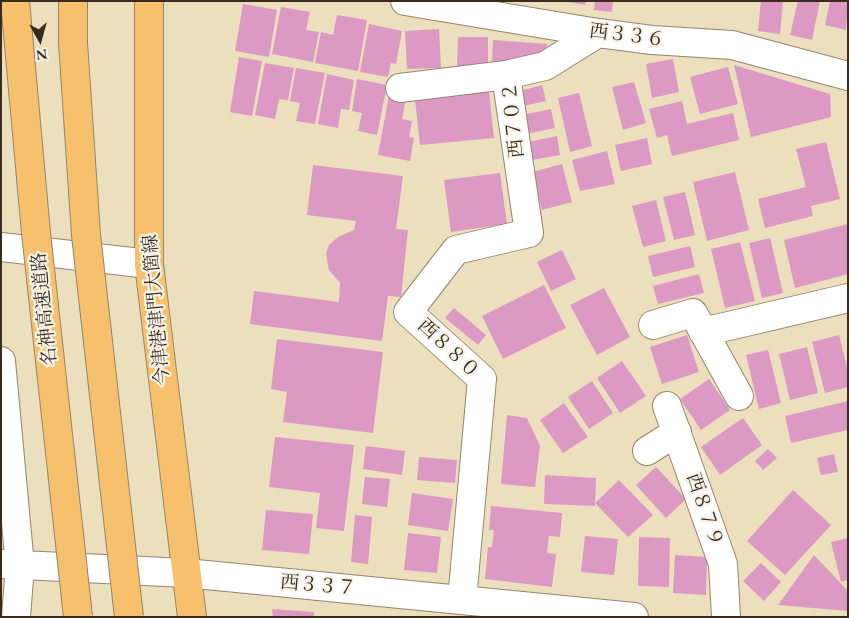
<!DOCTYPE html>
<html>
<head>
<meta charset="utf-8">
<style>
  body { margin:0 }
  #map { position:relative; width:849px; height:618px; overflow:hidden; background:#ecdfbd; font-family:"EB Garamond",serif }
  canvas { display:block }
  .frame { position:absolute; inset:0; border:2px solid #3b2a1e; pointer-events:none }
  .north { position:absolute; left:15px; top:15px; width:50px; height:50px; -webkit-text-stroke:4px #f7f3e8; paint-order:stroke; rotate:173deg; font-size:14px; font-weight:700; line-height:20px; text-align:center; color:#3b2a1e }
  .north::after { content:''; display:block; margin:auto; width:18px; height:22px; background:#3b2a1e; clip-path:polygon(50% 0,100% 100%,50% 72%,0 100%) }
</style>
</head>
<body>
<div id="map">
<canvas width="849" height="618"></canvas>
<div class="frame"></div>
<div class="north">N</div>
</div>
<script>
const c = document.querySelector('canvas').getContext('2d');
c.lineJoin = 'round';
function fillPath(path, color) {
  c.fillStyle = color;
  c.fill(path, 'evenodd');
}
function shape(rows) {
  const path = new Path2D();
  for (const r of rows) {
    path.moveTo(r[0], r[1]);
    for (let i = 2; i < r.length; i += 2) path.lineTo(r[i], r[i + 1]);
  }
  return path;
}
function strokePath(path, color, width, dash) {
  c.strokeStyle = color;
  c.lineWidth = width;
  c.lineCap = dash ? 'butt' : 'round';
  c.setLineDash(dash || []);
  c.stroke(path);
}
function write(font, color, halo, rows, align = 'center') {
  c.font = font + ' "EB Garamond","Noto Serif JP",serif';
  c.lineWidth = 4.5;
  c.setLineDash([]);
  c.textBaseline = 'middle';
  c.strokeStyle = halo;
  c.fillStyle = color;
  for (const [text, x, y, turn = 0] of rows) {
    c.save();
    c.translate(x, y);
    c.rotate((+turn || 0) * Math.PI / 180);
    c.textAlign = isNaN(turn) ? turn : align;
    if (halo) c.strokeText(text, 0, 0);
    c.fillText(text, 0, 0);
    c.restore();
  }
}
const building = shape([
  [562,1,586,1,585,5],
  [595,1,613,1,612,12,594,10],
  [761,1,783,1,780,34,758,31],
  [798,1,820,1,812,40,790,35],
  [830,1,848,1,846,30,825,25],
  [243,4,277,10,269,57,235,51],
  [281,7,310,12,306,30,319,32,313,62,272,54],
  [337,15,367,20,358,71,315,63,321,32,333,35],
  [369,24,402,31,396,64,391,63,388,77,360,72],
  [439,29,441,68,407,69,405,31],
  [458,37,488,37,488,67,457,67],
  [493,40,547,44,546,52,492,64],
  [239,57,262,61,252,116,230,112],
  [673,59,679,92,652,98,646,64],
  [265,63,294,68,288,100,279,99,275,119,255,115],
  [734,65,830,94,831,117,751,137],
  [728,67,738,104,700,114,690,77],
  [296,68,325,73,315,124,296,121,300,103,290,101],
  [327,74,354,80,349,110,341,109,338,128,318,124],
  [357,79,387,85,377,135,358,131,362,113,352,111],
  [634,82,646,123,623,130,612,87],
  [488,83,494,138,420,145,414,90],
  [542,85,546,101,523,106,520,91],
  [390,90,407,94,402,119,412,121,409,137,414,138,410,161,378,155],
  [579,93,592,146,570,152,558,98],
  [682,101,687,124,733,113,739,140,672,156,667,135,657,138,649,109],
  [551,109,555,128,526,134,522,115],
  [557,136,560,155,532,160,528,142],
  [647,138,652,164,621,171,615,145],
  [826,142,840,199,811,206,813,216,765,228,758,199,806,187,796,149],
  [607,151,615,184,580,191,572,160],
  [562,164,572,202,542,210,532,172],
  [313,165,403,176,396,229,408,230,401,297,388,296,382,341,250,324,254,291,339,302,340,283,329,270,326,254,329,245,338,237,354,230,356,221,307,215],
  [735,172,749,230,707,241,693,182],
  [500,173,507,224,451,232,444,180],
  [685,192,695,235,674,240,663,197],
  [656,200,666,241,643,247,632,206],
  [848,224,848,274,795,288,784,240],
  [770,238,783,293,762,298,749,243],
  [740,242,755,301,725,308,711,249],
  [690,246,695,267,653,277,648,256],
  [562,250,576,279,551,291,537,262],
  [699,274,704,293,658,304,653,286],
  [544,285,566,328,503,359,482,316],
  [604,288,630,337,597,355,570,305],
  [454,308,486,335,478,345,445,318],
  [687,335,699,372,662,384,650,347],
  [839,335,848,371,848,387,825,393,812,342],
  [277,339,383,352,373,433,283,422,287,392,271,389],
  [807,347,818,393,790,400,779,354],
  [768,350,781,403,759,409,746,355],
  [622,361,646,396,620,413,597,378],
  [709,379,730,410,701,430,680,399],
  [592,381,613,413,589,429,568,397],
  [848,401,848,430,791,443,785,416],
  [564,403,588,437,563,453,540,420],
  [507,415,527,418,540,446,535,487,501,484],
  [743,418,762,445,720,475,701,447],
  [275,437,354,445,344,531,316,528,320,493,269,487],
  [366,446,405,451,402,475,363,469],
  [768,449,777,458,763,470,755,461],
  [834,454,838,472,821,475,817,458],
  [419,457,457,460,455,483,417,480],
  [656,467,686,499,666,518,636,485],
  [545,475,596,478,595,506,544,504],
  [365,477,390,479,387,507,362,504],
  [619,480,653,515,628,537,595,503],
  [793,490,831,525,785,575,747,541],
  [412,493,453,499,448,531,408,525],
  [491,506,562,513,560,537,549,536,547,553,556,554,552,587,485,579,488,547,492,547,494,530,489,530],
  [266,510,313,514,309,554,262,550],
  [355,515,372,517,368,564,351,562],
  [408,533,441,537,437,573,404,570],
  [585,536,618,539,614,575,581,572],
  [639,537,670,538,669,587,638,586],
  [848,538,848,580,841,582,831,542],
  [675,555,707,557,706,595,673,593],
  [814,555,848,591,848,611,778,605],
  [761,563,781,582,764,601,743,581],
  [272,609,314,612,314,617,273,617]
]);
const minor = shape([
  [405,1,598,33,652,40,732,45,848,76],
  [400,88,506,75],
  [1,247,149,264],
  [653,325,693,313,739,396],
  [703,332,848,298],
  [1,361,20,566,16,617],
  [667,406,723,564,726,617],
  [647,451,677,432],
  [1,564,186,573,634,617],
  [462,600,482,379,408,312,456,250,529,233,506,75,545,66,598,33]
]);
const major = shape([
  [149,1,149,264,192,617]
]);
const highwayBridge = shape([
  [15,1,36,233,78,617],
  [73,1,73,43,86,235,129,617]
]);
const streetNames = [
  ["西３３６",627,36,7],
  ["西７０２",514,120,-96],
  ["名神高速道路",45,309,-96],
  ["今津港津門大箇線",157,310,-95],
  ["西８８０",448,349,43],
  ["西８７９",704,510,71],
  ["西３３７",318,586,5]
];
fillPath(building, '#dc99c3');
strokePath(minor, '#94846e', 30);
strokePath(major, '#94846e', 30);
strokePath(minor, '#fff', 28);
strokePath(major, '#f7c06c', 28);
strokePath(highwayBridge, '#94846e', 30, []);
strokePath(highwayBridge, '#f7c06c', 28);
write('19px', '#3b2a1e', '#f7f3e8', streetNames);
</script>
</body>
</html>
